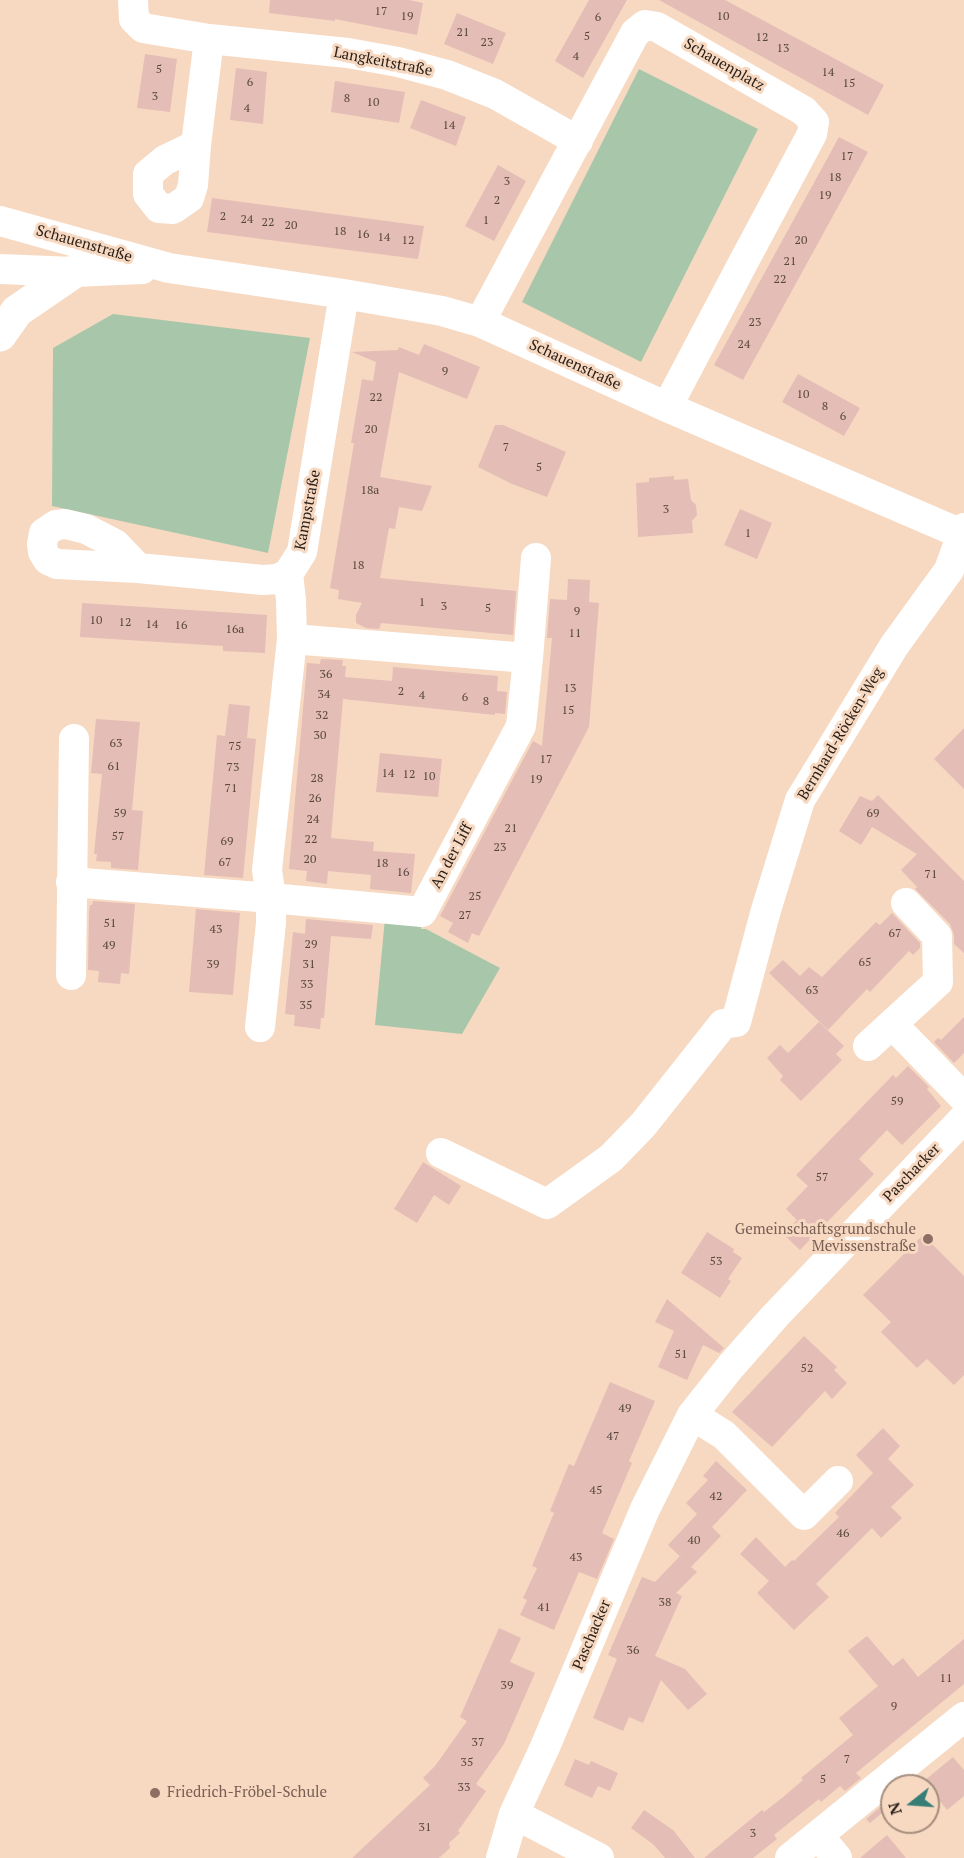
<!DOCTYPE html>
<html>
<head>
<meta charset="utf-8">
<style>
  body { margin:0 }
  #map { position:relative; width:964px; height:1858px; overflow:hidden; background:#f7d9c2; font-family:"PT Serif",serif }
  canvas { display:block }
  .north { position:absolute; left:880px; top:1774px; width:60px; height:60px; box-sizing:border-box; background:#f7d9c2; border:2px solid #a58e7d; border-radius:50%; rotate:253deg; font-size:16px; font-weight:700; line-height:24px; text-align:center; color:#291e16 }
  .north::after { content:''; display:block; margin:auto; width:21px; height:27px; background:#377e76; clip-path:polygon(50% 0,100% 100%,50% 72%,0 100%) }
</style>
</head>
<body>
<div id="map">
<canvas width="964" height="1858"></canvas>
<div class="north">N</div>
</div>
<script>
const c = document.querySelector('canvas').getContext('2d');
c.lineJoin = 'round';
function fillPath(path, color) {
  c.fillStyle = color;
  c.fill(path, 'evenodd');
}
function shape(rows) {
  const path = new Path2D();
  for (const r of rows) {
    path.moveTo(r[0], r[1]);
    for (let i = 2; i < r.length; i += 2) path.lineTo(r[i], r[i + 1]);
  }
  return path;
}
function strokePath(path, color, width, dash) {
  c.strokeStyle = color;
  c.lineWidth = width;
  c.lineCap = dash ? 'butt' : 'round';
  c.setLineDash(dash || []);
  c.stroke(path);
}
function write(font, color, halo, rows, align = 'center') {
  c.font = font + ' "PT Serif",serif';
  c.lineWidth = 6;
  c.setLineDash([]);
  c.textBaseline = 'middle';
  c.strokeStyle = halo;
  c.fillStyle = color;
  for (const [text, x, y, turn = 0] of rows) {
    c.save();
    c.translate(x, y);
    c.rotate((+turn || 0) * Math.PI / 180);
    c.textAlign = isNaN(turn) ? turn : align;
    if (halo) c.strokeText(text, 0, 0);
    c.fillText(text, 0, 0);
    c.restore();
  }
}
const green = shape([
  [639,69,758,129,641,362,522,302],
  [113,314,310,338,268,553,52,506,53,348],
  [385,918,421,921,421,929,426,929,500,968,462,1034,375,1025]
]);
const building = shape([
  [270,0,409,0,423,3,417,35,335,19,335,21,269,13],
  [589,0,627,0,583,78,555,61],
  [659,0,725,0,884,85,868,115],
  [457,13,506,33,493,64,444,44],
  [145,54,177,59,170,112,137,108],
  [236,68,267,72,263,124,230,120],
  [335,81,405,92,399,123,331,112],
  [421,100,466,117,456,146,410,128],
  [839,137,868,152,743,380,714,365],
  [498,165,526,181,494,241,465,226],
  [212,198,424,226,418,259,207,232],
  [424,344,480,367,467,399,399,372,380,477,432,486,422,511,399,507,395,529,389,528,380,578,516,591,513,635,381,623,379,629,366,628,356,623,356,615,362,603,338,599,339,590,330,588,354,443,351,443,362,379,373,381,376,362,352,352,398,350,399,347,419,355],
  [798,374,860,408,844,436,782,402],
  [495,425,503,425,566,452,547,497,512,484,478,467],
  [674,476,674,480,688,479,691,500,696,505,697,515,692,521,693,533,638,537,636,483,649,482,649,478],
  [740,509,772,523,757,559,724,545],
  [568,579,590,580,589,602,599,603,589,727,479,936,472,933,468,943,448,932,453,923,440,916,533,741,542,746,552,638,547,638,550,599,567,600],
  [82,603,267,615,265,653,223,651,223,646,80,637],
  [321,659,343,660,342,666,346,666,345,677,392,681,393,667,498,676,497,691,507,692,505,714,495,713,495,715,343,699,331,838,374,842,373,851,415,854,411,893,370,889,371,875,328,871,327,884,306,881,307,871,289,869,307,663,320,664],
  [229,704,250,706,247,738,256,739,243,878,204,875,217,735,225,736],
  [96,719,140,722,132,810,143,811,138,870,111,868,111,862,96,861,97,854,94,854,102,774,91,773],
  [964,728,964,789,934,759],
  [380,753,442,759,438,797,376,792],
  [878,795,964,881,964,953,954,944,954,935,950,924,915,889,917,887,901,870,917,854,872,827,861,845,839,831,860,796,872,801],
  [93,901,135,904,129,974,121,973,120,984,98,982,99,971,88,970,89,912,90,905,92,905],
  [196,909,240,913,233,995,189,992],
  [892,913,920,943,920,948,913,955,909,951,870,992,867,989,828,1030,769,973,783,960,800,976,809,967,822,977,876,922,880,925],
  [306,919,373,925,371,939,331,936,324,1018,321,1018,320,1029,294,1026,295,1015,285,1014,293,932,305,934],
  [964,1017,964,1053,954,1063,934,1042,938,1038,941,1040],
  [819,1022,844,1046,836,1054,842,1060,801,1101,780,1080,783,1076,767,1058,780,1045,788,1053],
  [908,1066,929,1087,927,1089,941,1106,902,1145,887,1130,859,1159,874,1174,800,1250,783,1234,797,1220,786,1209,808,1186,796,1175,893,1075,896,1078],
  [423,1162,461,1186,449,1205,434,1195,417,1223,394,1209],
  [707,1232,734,1249,733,1252,742,1258,728,1279,731,1281,720,1298,681,1273],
  [923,1235,964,1276,964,1375,954,1385,927,1359,917,1368,881,1332,891,1322,863,1295],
  [667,1299,724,1348,719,1353,703,1345,687,1380,658,1367,674,1331,655,1322],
  [804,1336,837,1367,834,1370,847,1383,832,1399,825,1391,772,1447,732,1412],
  [610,1382,655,1401,629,1461,632,1463,602,1533,614,1539,597,1579,579,1572,554,1630,520,1615,527,1600,523,1598,537,1568,532,1566,554,1513,550,1511,569,1464,574,1466],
  [883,1428,900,1446,888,1459,914,1485,891,1507,902,1518,881,1538,872,1528,816,1584,829,1597,794,1630,757,1593,769,1581,740,1554,756,1537,785,1567,792,1560,794,1561,839,1517,835,1513,873,1473,856,1455],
  [716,1461,747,1490,712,1527,721,1536,691,1567,697,1572,676,1593,682,1596,655,1656,685,1669,707,1694,688,1710,661,1680,643,1723,629,1717,623,1731,593,1718,617,1659,608,1655,642,1577,655,1582,680,1556,686,1562,668,1545,697,1514,686,1503,708,1480,703,1476],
  [499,1628,521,1638,510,1662,535,1673,504,1744,476,1784,486,1791,458,1831,460,1833,449,1843,450,1848,439,1858,352,1858,430,1785,423,1778,435,1766,467,1721,460,1717],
  [867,1636,893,1666,903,1658,918,1677,964,1639,964,1684,856,1773,861,1778,845,1791,840,1786,821,1802,819,1799,774,1835,777,1839,753,1858,704,1858,762,1810,764,1812,782,1798,803,1780,801,1778,853,1735,839,1718,878,1686,848,1651],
  [953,1757,964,1770,964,1796,947,1810,924,1781],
  [575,1759,589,1765,591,1761,618,1773,610,1791,598,1786,592,1798,564,1785],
  [883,1805,887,1809,870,1823,866,1819],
  [644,1810,673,1830,695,1858,665,1858,654,1845,631,1828],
  [887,1835,906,1858,860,1858]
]);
const minor = shape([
  [133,0,134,19,143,28,209,39,348,53,398,62,447,75,495,94,578,141],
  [196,145,193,185,189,198,173,209,159,208,148,194,148,174,165,160,196,145,209,39],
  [0,221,169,268,344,294,442,311,480,322,667,407,964,535],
  [0,269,74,272,142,269],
  [480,322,635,33,645,25,657,27,804,111,814,122,812,134,744,261,667,407],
  [138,568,57,564,48,560,43,552,42,544,44,533,56,525,65,524,86,529,115,544,138,568,263,580,277,579,288,574,302,552,344,294],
  [528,658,536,558],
  [71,882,271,898,422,912,521,726,528,658,292,639],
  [906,903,937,936,938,982,892,1024,964,1098],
  [71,975,74,739],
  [260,1027,271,923,271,898,267,870,292,639,291,600,288,574],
  [868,1046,892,1024],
  [441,1153,547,1204,611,1158,643,1125,723,1024,736,1022,766,910,800,800,894,646,949,570,964,528],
  [692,1415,724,1435,804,1515,838,1481],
  [514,1814,599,1858],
  [818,1835,837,1858],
  [501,1858,514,1814,545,1747,645,1509,692,1415,731,1366,775,1316,964,1118],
  [790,1858,964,1717]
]);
const major = shape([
  [0,335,17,311,74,272]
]);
const markers = [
  [928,1239,6,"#8d6e63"],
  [155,1793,6,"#8d6e63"]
];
const numberNames = [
  ["17",381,12],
  ["19",407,17],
  ["10",723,17],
  ["6",598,18],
  ["21",463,33],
  ["5",587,37],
  ["12",762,38],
  ["23",487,43],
  ["13",783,49],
  ["4",576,57],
  ["5",159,70],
  ["14",828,73],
  ["6",250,83],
  ["15",849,84],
  ["3",155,97],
  ["8",347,99],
  ["10",373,103],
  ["4",247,109],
  ["14",449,126],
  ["17",847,157],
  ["18",835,178],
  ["3",507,182],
  ["19",825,196],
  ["2",497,201],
  ["2",223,217],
  ["24",247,220],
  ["1",486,221],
  ["22",268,223],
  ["20",291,226],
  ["18",340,232],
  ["16",363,235],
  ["14",384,238],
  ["12",408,241],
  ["20",801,241],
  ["21",790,262],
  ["22",780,280],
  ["23",755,323],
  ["24",744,345],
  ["9",445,372],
  ["10",803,395],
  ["22",376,398],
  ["8",825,407],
  ["6",843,417],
  ["20",371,430],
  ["7",506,448],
  ["5",539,468],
  ["18a",370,491],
  ["3",666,510],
  ["1",748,534],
  ["18",358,566],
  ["1",422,603],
  ["3",444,607],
  ["5",488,609],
  ["9",577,612],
  ["10",96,621],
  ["12",125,623],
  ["14",152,625],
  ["16",181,626],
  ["16a",235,630],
  ["11",575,634],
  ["36",326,675],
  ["13",570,689],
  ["2",401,692],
  ["34",324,695],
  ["4",422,696],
  ["6",465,698],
  ["8",486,702],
  ["15",568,711],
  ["32",322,716],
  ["30",320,736],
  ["63",116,744],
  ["75",235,747],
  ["17",546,760],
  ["61",114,767],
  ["73",233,768],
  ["14",388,774],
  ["12",409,775],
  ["10",429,777],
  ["28",317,779],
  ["19",536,780],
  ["71",231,789],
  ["26",315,799],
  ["59",120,814],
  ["69",873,814],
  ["24",313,820],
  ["21",511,829],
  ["57",118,837],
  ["22",311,840],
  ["69",227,842],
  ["23",500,848],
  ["20",310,860],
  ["67",225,863],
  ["18",382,864],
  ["16",403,873],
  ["71",931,875],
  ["25",475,897],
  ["27",465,916],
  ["51",110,924],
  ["43",216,930],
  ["67",895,934],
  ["29",311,945],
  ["49",109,946],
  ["65",865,963],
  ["39",213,965],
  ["31",309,965],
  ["33",307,985],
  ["63",812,991],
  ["35",306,1006],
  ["59",897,1102],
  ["57",822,1178],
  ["53",716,1262],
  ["51",681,1355],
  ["52",807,1369],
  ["49",625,1409],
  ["47",613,1437],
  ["45",596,1491],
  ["42",716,1497],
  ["46",843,1534],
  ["40",694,1541],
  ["43",576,1558],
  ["38",665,1603],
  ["41",544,1608],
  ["36",633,1651],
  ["11",946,1679],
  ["39",507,1686],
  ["9",894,1707],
  ["37",478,1743],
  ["7",847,1760],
  ["35",467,1763],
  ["5",823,1780],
  ["33",464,1788],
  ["31",425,1828],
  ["3",753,1834]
];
const streetNames = [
  ["Langkeitstraße",383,62,11],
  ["Schauenplatz",724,65,30],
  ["Schauenstraße",84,244,16],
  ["Schauenstraße",575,365,25],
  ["Kampstraße",308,510,-79],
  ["Bernhard-Röcken-Weg",841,734,-59],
  ["An der Liff",452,856,-62],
  ["Paschacker",912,1173,-46],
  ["Paschacker",592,1635,-67]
];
const educationNames = [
  ["Gemeinschaftsgrundschule",916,1230],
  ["Mevissenstraße",916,1247],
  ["Friedrich-Fröbel-Schule",167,1793,"left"]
];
fillPath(green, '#a8c7aa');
fillPath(building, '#e3bdb6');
strokePath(minor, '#fff', 30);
strokePath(major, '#fff', 33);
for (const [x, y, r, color] of markers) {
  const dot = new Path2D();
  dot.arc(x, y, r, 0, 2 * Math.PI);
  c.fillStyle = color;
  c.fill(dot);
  strokePath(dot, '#f7d9c2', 2);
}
write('12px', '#58463e', null, numberNames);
write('15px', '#291e16', '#f7d9c2', streetNames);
write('15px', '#785e54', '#f7d9c2', educationNames, 'right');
</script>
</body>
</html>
